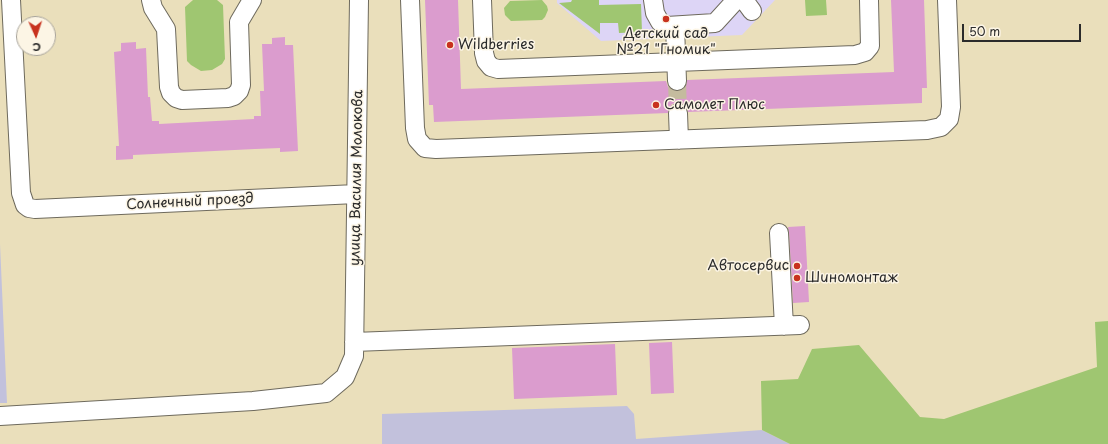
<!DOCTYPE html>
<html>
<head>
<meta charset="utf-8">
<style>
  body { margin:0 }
  #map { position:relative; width:1108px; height:444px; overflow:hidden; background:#eadfbb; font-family:"Playpen Sans",sans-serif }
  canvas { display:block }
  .north { position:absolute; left:16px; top:16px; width:40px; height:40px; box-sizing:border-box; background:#fcf5e5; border:1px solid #a8a49b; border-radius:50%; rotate:177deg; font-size:11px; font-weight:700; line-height:16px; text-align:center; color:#2b2b2b }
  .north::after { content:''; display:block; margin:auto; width:14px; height:18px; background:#c8321e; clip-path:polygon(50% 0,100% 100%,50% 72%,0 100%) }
  .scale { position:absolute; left:962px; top:24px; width:119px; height:18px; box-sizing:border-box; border:2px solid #2b2b2b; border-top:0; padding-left:5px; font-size:12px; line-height:14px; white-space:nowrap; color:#2b2b2b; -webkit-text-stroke:3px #fcf5e5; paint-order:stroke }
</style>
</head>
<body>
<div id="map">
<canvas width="1108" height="444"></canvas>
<div class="north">С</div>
<div class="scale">50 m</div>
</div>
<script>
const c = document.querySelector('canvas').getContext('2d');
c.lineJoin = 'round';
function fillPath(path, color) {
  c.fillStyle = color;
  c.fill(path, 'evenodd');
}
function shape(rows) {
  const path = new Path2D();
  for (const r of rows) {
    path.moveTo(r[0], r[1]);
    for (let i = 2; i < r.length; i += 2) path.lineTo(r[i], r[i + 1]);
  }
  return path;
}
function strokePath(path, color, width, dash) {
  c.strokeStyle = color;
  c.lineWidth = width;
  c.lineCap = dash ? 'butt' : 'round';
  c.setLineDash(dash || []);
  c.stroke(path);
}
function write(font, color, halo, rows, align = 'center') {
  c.font = font + ' "Playpen Sans",sans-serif';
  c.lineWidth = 3;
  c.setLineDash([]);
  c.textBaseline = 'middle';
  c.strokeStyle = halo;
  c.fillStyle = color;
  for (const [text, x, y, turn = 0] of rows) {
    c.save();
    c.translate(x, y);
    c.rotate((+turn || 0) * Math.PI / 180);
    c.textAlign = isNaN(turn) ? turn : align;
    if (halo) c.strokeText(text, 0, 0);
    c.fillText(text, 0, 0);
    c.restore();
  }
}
const built = shape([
  [557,0,775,0,742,35,601,41,557,3]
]);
const industrial = shape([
  [0,244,7,403,0,403],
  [627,406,634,414,636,439,762,430,790,444,382,444,382,414]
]);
const green = shape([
  [193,0,217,0,223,5,225,59,222,64,212,70,201,71,191,65,187,61,185,7],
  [542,0,547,6,548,10,545,17,542,20,511,21,505,15,504,8,510,1],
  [572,0,599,0,599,5,641,4,642,32,619,33,618,23,600,23,600,34,559,3,571,2],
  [805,0,826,0,827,15,806,16],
  [1108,321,1108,444,790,444,762,430,761,381,798,379,812,349,859,345,920,417,944,419,1097,367,1095,322]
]);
const building = shape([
  [425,0,458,0,461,89,666,81,668,87,672,90,677,91,683,90,686,86,687,80,894,72,891,0,924,0,927,88,922,88,922,103,688,112,687,107,683,104,678,103,672,104,669,108,668,113,434,122,433,105,429,105],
  [285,37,285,45,293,45,298,151,280,152,280,148,255,149,133,155,133,159,116,160,116,146,119,146,114,52,121,51,121,43,136,42,136,49,146,48,148,97,150,97,152,121,159,121,159,124,254,119,254,116,261,116,260,91,264,91,262,44,272,44,272,38],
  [805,226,809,302,793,303,789,232,788,227],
  [672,342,674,393,651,394,649,343],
  [615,344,617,395,514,399,512,348]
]);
const minorTunnel = shape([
  [677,81,678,113]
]);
const minor = shape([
  [11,0,21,193,25,205,29,208,35,209,356,194],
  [151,0,153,8,166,29,169,87,171,93,176,98,182,100,228,98,234,96,239,91,241,85,239,22,252,0],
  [410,0,415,128,417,139,425,148,436,149,927,130,941,127,949,119,951,107,947,0],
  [482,0,484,53,486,61,491,67,498,69,855,55,865,52,870,46,869,0],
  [653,0,655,13,660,22,667,26,715,23,736,0],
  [744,0,752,11],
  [675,26,677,81],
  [678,113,679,140],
  [779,233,784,326],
  [354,342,800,325],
  [0,416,253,401,326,393,345,377,354,356,359,0]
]);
const markers = [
  [666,19,4,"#c8321e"],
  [450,45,4,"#c8321e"],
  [656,105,4,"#c8321e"],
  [797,266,4,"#c8321e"],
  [797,278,4,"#c8321e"]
];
const poiNames = [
  ["Детский сад",666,34,"center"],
  ["№21 \"Гномик\"",666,50,"center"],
  ["Wildberries",458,45],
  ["Самолет Плюс",664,105],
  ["Автосервис",789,266,"right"],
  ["Шиномонтаж",805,278]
];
const streetNames = [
  ["улица Василия Молокова",357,178,-89],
  ["Солнечный проезд",190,202,-3]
];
fillPath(built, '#ddd5f6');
fillPath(industrial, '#c2c1dc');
fillPath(green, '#9fc671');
fillPath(building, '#db9cce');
strokePath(minorTunnel, '#c4bb9e', 18, [18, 9]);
strokePath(minor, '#6e6a5d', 20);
strokePath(minor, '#fff', 18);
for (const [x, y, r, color] of markers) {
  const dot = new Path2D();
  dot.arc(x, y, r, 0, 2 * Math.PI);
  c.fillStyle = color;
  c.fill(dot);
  strokePath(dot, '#fcf5e5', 1.5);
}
write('14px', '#2b2b2b', '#fcf5e5', poiNames, 'left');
write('14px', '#2b2b2b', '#fcf5e5', streetNames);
</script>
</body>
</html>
